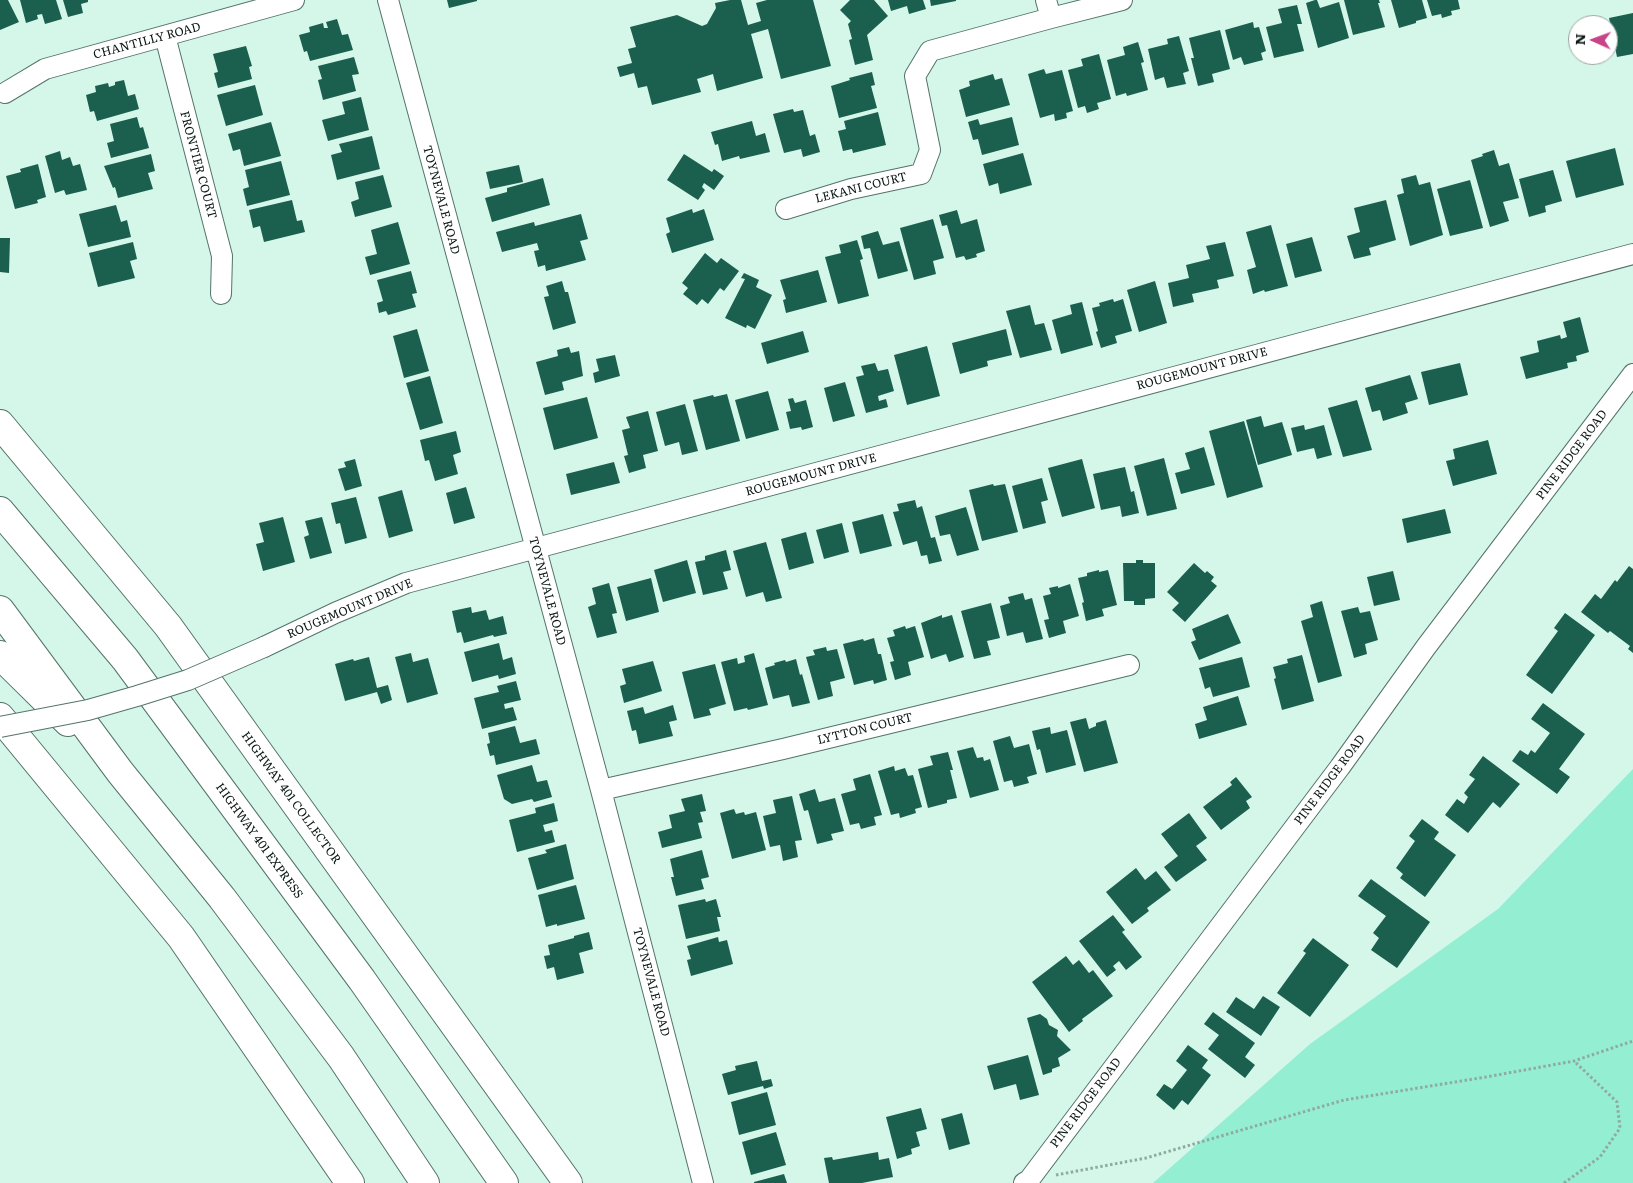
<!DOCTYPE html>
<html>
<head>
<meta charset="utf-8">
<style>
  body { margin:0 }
  #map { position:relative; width:1633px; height:1183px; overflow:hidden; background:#d4f7ea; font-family:Literata,serif }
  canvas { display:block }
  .north { position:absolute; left:1568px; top:15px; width:50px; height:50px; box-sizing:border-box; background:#fff; border:1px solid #9da2a0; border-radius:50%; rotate:272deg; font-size:14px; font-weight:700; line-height:20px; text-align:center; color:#091612 }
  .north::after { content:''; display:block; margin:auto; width:18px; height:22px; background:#c84488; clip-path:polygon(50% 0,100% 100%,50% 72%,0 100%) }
</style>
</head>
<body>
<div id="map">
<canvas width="1633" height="1183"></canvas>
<div class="north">N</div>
</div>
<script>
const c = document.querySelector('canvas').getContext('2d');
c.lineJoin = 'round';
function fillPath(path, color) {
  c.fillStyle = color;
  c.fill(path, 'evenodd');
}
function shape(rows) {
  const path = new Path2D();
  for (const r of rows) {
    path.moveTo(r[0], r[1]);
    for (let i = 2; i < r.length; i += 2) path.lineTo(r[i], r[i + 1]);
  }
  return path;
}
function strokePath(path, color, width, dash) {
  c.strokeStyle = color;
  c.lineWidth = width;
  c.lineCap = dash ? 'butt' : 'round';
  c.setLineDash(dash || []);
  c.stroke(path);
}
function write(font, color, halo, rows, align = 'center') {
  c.font = font + ' Literata,serif';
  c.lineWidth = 5;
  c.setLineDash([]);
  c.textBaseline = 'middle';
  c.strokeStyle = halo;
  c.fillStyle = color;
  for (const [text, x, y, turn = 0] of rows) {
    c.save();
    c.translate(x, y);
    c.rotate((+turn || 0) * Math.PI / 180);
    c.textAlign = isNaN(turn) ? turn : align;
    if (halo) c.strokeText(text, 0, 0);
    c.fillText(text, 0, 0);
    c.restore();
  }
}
const green = shape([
  [1633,769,1633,1183,1153,1183,1310,1044,1498,909]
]);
const building = shape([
  [0,0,8,0,19,22,0,30],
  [20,0,56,0,62,19,45,24,42,14,37,15,38,19,26,23],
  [63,0,88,0,88,2,81,4,83,13,68,17],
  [447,0,477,0,477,1,449,8],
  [730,0,741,0,748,25,761,21,756,3,767,0,813,0,831,66,781,79,768,29,751,34,763,78,717,91,713,74,697,79,701,92,652,105,647,86,638,88,634,73,620,77,617,67,632,63,628,49,636,47,630,27,677,15,702,26,707,24,716,8,715,3],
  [850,0,874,0,888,16,867,35,873,60,855,65,849,40,852,39,848,24,851,21,840,10],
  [888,0,923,0,926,9,909,14,907,6,891,11],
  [930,0,956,0,956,1,931,6],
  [1315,0,1317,0,1320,8,1339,2,1349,38,1318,48,1306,3],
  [1344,0,1379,0,1380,3,1378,3,1385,27,1353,35],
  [1391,0,1422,0,1427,18,1416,21,1416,23,1399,28],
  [1427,0,1458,0,1460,9,1451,11,1452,15,1442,18,1441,14,1432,16],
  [1297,5,1302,24,1297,24,1304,51,1274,58,1266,27,1282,23,1278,9],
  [1633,13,1633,54,1617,57,1609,18],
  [337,19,342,35,348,34,353,50,310,61,307,51,304,52,299,35,310,32,309,27,323,23,324,28,328,28,326,22],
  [1253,22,1254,28,1259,27,1266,51,1261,53,1263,60,1244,65,1241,57,1233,60,1225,30],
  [1220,30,1230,69,1212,74,1214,82,1198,86,1191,58,1194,58,1189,38],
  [1179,36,1189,71,1183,73,1186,84,1167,88,1164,77,1155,80,1148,49,1168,44,1167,39],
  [1138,42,1144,62,1141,63,1148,90,1127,96,1126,93,1116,96,1107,60,1125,55,1123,47],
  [246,46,252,66,249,67,252,79,218,88,214,73,218,72,213,54],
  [1099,54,1111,99,1097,103,1099,109,1087,113,1085,106,1078,108,1068,70,1083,66,1081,59],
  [354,57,359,74,352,75,356,91,323,100,318,80,322,79,318,66],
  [1044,69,1046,74,1062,70,1073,111,1066,113,1067,118,1055,121,1054,114,1040,118,1028,74],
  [872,72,875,85,871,86,877,108,839,118,831,86,850,80,849,78],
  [993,74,995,80,1002,78,1010,105,966,117,959,90,970,86,969,81],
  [124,80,128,96,135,94,139,109,97,121,94,111,90,112,86,95,96,92,95,86,108,83,109,87,115,85,115,82],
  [255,85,263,115,226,126,217,95],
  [361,97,369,130,328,141,322,120,345,114,342,102],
  [793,109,794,112,803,110,810,136,815,134,820,152,803,157,801,149,784,153,773,114],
  [878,112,886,145,853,153,852,149,843,151,838,131,846,129,844,121],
  [137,117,140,128,143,127,149,148,111,158,107,143,114,141,110,124],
  [1012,117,1019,145,982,155,978,139,973,140,968,122,978,119,980,125],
  [752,121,756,136,765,133,770,152,740,159,739,156,722,161,718,144,715,145,711,132],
  [271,122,281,156,244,166,240,149,233,151,228,134],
  [372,136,380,169,337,180,331,155,342,152,339,144],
  [1615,148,1624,185,1576,198,1566,161],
  [1494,150,1499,166,1509,163,1519,198,1503,202,1509,221,1490,227,1471,160,1483,156,1482,154],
  [60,151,62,160,70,157,73,166,80,164,87,190,66,195,64,190,55,193,45,156],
  [1023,153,1032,185,1000,194,998,183,989,186,983,164],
  [151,154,155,171,148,173,153,189,118,198,115,187,113,188,104,166],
  [684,154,712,172,714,169,724,176,714,190,704,183,702,187,705,190,698,200,667,180],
  [281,161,290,195,247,206,243,189,249,187,245,170],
  [38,164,46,197,37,200,38,203,15,209,6,176,21,172,20,169],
  [519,165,523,182,490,189,486,172],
  [1553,170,1562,201,1545,206,1546,212,1529,217,1519,179],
  [383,175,392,207,355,217,351,202,359,199,355,182],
  [1416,175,1419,185,1430,182,1443,235,1410,246,1397,195,1404,193,1401,179],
  [543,178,550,205,492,222,485,198,507,192,507,188],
  [1470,180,1483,228,1450,236,1437,189],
  [292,200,297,221,302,220,305,232,264,242,260,226,253,228,249,210],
  [1386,200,1396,240,1369,248,1371,255,1354,259,1347,236,1360,232,1354,208],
  [116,205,121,222,127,220,131,237,88,247,79,214],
  [692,209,693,213,704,209,714,240,672,253,666,234,670,232,666,218],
  [957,210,961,224,977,219,985,251,976,254,977,257,966,260,964,256,956,258,947,225,942,226,939,215],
  [581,214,588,239,580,241,586,260,546,271,545,265,538,267,534,251,539,250,537,243,502,252,496,232,534,222,535,226],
  [933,219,944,258,933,261,936,274,914,280,900,228],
  [398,222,410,264,370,275,365,257,377,254,371,230],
  [1271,225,1288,286,1265,292,1264,290,1253,294,1247,270,1256,267,1246,232],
  [878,231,883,245,899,241,908,271,878,279,870,248,864,249,861,236],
  [1312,237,1322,271,1295,278,1286,244],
  [0,238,10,238,9,273,0,272],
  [857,240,863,259,860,260,869,296,838,304,825,257,841,253,839,245],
  [133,242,137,259,130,261,135,278,98,287,89,253],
  [1225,242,1234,276,1217,280,1219,288,1192,294,1194,302,1173,307,1168,283,1189,278,1186,265,1210,259,1206,246],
  [705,253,717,263,721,258,739,271,724,291,720,288,708,304,702,299,697,305,683,294,688,288,682,283],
  [818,270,827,302,786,313,783,300,786,299,780,280],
  [411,271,417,293,412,294,416,307,388,315,386,311,379,313,377,303,383,301,377,280],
  [744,273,759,280,756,287,772,295,755,329,747,325,746,328,725,318,745,279,741,278],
  [562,281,565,292,568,292,576,323,553,330,544,297,549,296,546,286],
  [1155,281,1167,323,1139,332,1127,290],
  [1113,299,1114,302,1123,299,1132,331,1115,336,1117,343,1101,348,1096,332,1098,331,1092,308,1100,306,1099,303],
  [1082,302,1093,345,1061,354,1052,320,1072,314,1070,305],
  [1030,305,1035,325,1044,323,1052,350,1020,358,1006,311],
  [1580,317,1589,352,1576,356,1577,361,1567,363,1568,368,1526,379,1520,357,1539,352,1537,341,1560,335,1561,339,1567,337,1563,322],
  [417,329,429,371,404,378,393,336],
  [1006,329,1012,355,987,361,988,366,960,374,952,343],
  [803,331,809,352,767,364,761,343],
  [927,346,940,396,907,405,894,355],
  [569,347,571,353,579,351,583,376,562,382,564,390,545,395,536,362,558,356,557,350],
  [615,355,620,376,595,383,593,373,599,371,596,359],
  [875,363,878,371,888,369,894,391,878,396,879,401,886,399,888,407,866,413,856,377,864,375,861,366],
  [1460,363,1468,395,1429,405,1421,372],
  [1410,375,1418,399,1405,403,1408,413,1383,421,1380,410,1372,412,1365,388],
  [430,376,443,423,420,430,406,383],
  [845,382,855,416,833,422,824,388],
  [768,391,779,430,746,439,735,400],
  [727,394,740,441,706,450,693,400,713,395,714,397],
  [587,397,598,438,554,450,543,408],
  [793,398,795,403,806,400,813,427,802,430,801,427,790,429,786,412,791,411,788,399],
  [1357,400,1372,450,1343,457,1328,408],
  [685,404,698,451,682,455,679,442,665,446,656,412],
  [648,411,658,451,643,455,646,468,629,473,624,456,628,455,622,430,630,428,626,417],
  [1261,416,1264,427,1282,422,1292,455,1258,465,1246,420],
  [1244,421,1263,487,1227,498,1209,431],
  [1304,425,1305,430,1324,425,1332,455,1317,459,1314,448,1297,452,1291,428],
  [456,431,461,452,453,455,458,474,435,481,429,460,425,461,420,440],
  [1488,440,1497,474,1453,486,1446,461,1455,459,1453,449],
  [1204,447,1215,485,1181,494,1175,473,1190,469,1185,453],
  [1164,458,1177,509,1147,516,1134,466],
  [355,459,362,486,345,491,338,469,346,467,344,462],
  [1082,459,1095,508,1062,517,1048,468],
  [614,462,620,483,571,495,566,474],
  [1125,467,1131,492,1134,491,1139,513,1122,517,1120,506,1101,510,1093,474],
  [1042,478,1048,500,1041,502,1046,523,1023,529,1012,486],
  [993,484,994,486,1005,484,1018,532,982,541,969,490],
  [466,487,475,518,454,524,446,493],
  [402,490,413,531,389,538,378,497],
  [356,497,367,538,345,544,340,523,336,524,331,503],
  [915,500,917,508,922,506,931,538,935,537,942,561,929,564,927,555,921,556,917,541,903,545,893,512,899,511,897,504],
  [966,507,979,550,957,556,950,534,940,536,935,516],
  [1445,509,1451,533,1407,543,1402,519],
  [883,514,892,546,860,554,852,522],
  [283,517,295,562,263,571,256,544,264,542,259,523],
  [322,517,332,553,310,559,304,537,309,535,305,521],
  [842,523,849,552,824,559,816,530],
  [806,532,814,563,789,570,781,539],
  [766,542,782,598,766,602,763,592,746,597,733,551],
  [726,550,731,570,723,572,728,589,703,595,695,562,705,560,705,556],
  [687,560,696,593,663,602,654,570],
  [1136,560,1143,560,1143,563,1155,563,1155,598,1145,599,1145,605,1134,605,1134,601,1124,601,1123,563,1136,563],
  [1194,563,1205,573,1207,571,1214,577,1211,581,1217,586,1185,622,1172,610,1179,603,1167,592],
  [1629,566,1633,569,1633,653,1628,649,1630,646,1610,631,1608,633,1581,612,1595,594,1601,599,1615,580,1617,582],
  [1099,570,1099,572,1108,570,1117,605,1102,609,1104,616,1086,621,1082,603,1084,602,1078,578,1087,576,1087,573],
  [1393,571,1400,600,1374,606,1367,577],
  [651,578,659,612,626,621,617,587],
  [609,583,617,613,612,614,617,633,597,638,588,607,596,604,592,588],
  [1070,584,1079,616,1063,621,1066,633,1049,638,1044,620,1049,619,1043,596,1051,594,1049,588,1058,586,1058,588],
  [1023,593,1025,600,1032,598,1043,639,1026,643,1023,632,1007,636,1000,606,1010,603,1008,597],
  [1322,601,1342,676,1318,683,1301,621,1313,617,1310,605],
  [991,603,1000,638,987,641,991,655,974,659,961,611],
  [471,607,472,613,486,610,489,620,503,616,507,634,494,637,493,635,464,643,461,632,457,633,452,611],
  [1358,607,1360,613,1370,611,1378,640,1365,644,1367,654,1354,658,1341,611],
  [1565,613,1595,635,1552,694,1526,675,1558,631,1554,628],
  [1228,614,1241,643,1199,660,1191,642,1196,640,1192,629],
  [942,615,942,618,952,615,964,657,949,662,946,654,931,659,921,623],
  [905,626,906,629,915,626,924,657,908,662,911,675,895,680,890,662,894,661,887,638,895,636,893,630],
  [874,638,878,654,881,654,887,680,874,684,873,680,854,685,843,644,863,639,864,641],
  [499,643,503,660,512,657,516,674,499,679,498,675,472,682,464,652],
  [826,647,827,651,837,649,845,678,830,682,833,696,818,700,806,657,815,655,813,650],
  [411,653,413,662,428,658,438,694,407,703,395,657],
  [754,653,768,705,748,710,747,708,734,711,721,662,737,658,738,664,745,662,744,656],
  [1302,655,1314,701,1282,710,1274,679,1276,678,1273,667,1288,663,1287,659],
  [369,657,377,688,388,685,392,700,381,704,377,692,345,701,335,664,353,659,354,661],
  [1242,657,1250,687,1213,697,1210,687,1205,689,1199,668],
  [796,659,800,675,802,674,810,703,792,707,789,695,773,699,765,668,775,665,774,663,785,660,786,662],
  [653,661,662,691,624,703,620,686,626,684,622,669],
  [715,664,726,704,709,709,711,715,694,719,682,672],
  [516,681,521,700,504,704,505,709,513,707,517,720,482,729,474,698,499,692,497,686],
  [1238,696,1247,725,1199,739,1195,724,1207,720,1203,707],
  [1543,703,1585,734,1559,769,1570,777,1557,794,1512,761,1520,750,1528,755,1531,750,1535,753,1550,733,1531,719],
  [673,705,677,720,669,722,673,736,639,744,636,730,632,731,627,711,643,707,645,714],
  [1086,718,1089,729,1096,726,1096,723,1106,720,1118,763,1084,772,1070,722],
  [515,726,520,743,536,739,540,754,496,765,494,755,490,756,487,744,490,743,488,733],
  [1050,727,1051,734,1067,730,1076,765,1046,773,1040,749,1037,750,1032,731],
  [1010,736,1014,748,1029,744,1037,774,1027,777,1029,783,1014,787,1012,780,1004,782,993,741],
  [973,747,977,758,983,757,984,761,990,759,999,790,970,798,957,751],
  [948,752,953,770,950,770,957,798,947,800,947,803,928,808,918,769,933,765,930,756],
  [1483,756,1520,784,1500,808,1493,802,1468,833,1445,815,1457,799,1464,804,1468,797,1464,793,1475,779,1469,775],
  [532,765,537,782,547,780,552,797,534,802,532,799,512,804,504,799,497,775],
  [894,766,895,771,905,768,908,776,913,775,922,807,915,809,916,813,900,818,899,813,891,815,878,771],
  [870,774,882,815,874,817,876,825,861,829,859,823,850,825,841,794,856,790,853,779],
  [1236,777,1252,797,1246,801,1250,808,1221,830,1203,807,1232,785,1230,782],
  [815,789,819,802,835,798,844,831,831,834,833,840,817,844,808,810,804,811,799,794],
  [702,794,706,811,700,812,703,822,698,823,702,838,662,848,658,832,672,828,669,815,685,811,681,799],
  [792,796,802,840,795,841,798,857,783,861,780,845,770,847,763,816,776,813,773,800],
  [554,803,558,821,543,825,545,832,552,830,555,842,517,852,509,820,536,813,535,808],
  [734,809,736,814,744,812,745,815,756,812,766,850,732,859,720,813],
  [1189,813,1207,838,1196,846,1207,860,1176,882,1164,867,1178,856,1161,834],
  [1422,819,1439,832,1434,839,1456,855,1425,897,1400,878,1403,874,1396,868,1415,841,1409,836],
  [566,844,574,879,537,890,528,858,547,853,545,850],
  [702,850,709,877,701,879,704,889,676,896,671,877,674,877,670,859],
  [1136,868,1145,880,1156,871,1171,890,1147,908,1149,911,1132,924,1106,892],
  [1371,879,1430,922,1397,968,1371,950,1379,938,1373,933,1386,916,1358,896],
  [576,885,585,919,557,926,557,924,546,927,538,895],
  [705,899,706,902,716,899,721,917,717,917,720,931,686,939,678,905],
  [1113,915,1125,930,1122,932,1142,957,1126,970,1119,961,1113,966,1116,970,1107,977,1079,941],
  [589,932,593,949,579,953,584,973,557,980,554,967,547,969,544,956,550,955,548,945,574,938,574,936],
  [718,937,719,942,727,940,733,964,691,976,687,960,691,959,687,946],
  [1313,938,1349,965,1310,1017,1277,993,1306,953,1303,951],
  [1066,956,1073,965,1079,960,1089,973,1093,970,1113,996,1082,1019,1083,1021,1069,1032,1032,982],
  [1263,996,1280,1007,1261,1036,1226,1012,1236,997,1254,1009],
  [1213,1012,1255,1043,1245,1057,1255,1065,1245,1078,1208,1049,1219,1035,1204,1024],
  [1040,1014,1047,1019,1049,1025,1058,1030,1057,1036,1071,1050,1058,1058,1060,1066,1052,1069,1052,1072,1043,1075,1027,1018],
  [1188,1045,1208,1060,1202,1068,1211,1075,1188,1105,1182,1100,1174,1110,1156,1095,1164,1084,1172,1089,1187,1070,1176,1061],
  [1028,1055,1039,1095,1020,1100,1016,1084,994,1090,987,1066],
  [757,1061,762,1081,771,1079,773,1086,764,1089,763,1086,728,1095,722,1074,736,1070,735,1066],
  [767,1092,776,1125,739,1135,731,1102],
  [921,1108,927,1129,916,1132,920,1146,911,1149,912,1154,897,1159,886,1117],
  [962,1113,970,1144,949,1150,941,1119],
  [776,1132,786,1165,751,1175,742,1142],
  [878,1152,879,1160,889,1158,893,1177,862,1183,829,1183,824,1158,832,1157,833,1160],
  [784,1174,787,1183,754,1183,754,1182]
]);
const path = shape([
  [1056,1175,1146,1158,1344,1100,1486,1077,1574,1061,1633,1041],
  [1564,1183,1600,1157,1620,1128,1617,1102,1574,1061]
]);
const minor = shape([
  [388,0,601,790,703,1183],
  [1046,0,1051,18],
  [165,36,222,256,221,294],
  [5,93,45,69,294,0],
  [786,209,851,189,921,174,930,150,915,76,930,51,1051,18,1122,0],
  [264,647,335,613,406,583,1633,254],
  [601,790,783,749,1129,665],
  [1024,1183,1029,1180,1340,767,1426,647,1633,374]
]);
const motorway = shape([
  [0,424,168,626,568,1183],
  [0,511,125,659,362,980,504,1183],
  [0,610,120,772,222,898,341,1057,425,1183],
  [0,655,68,722],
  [0,717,181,937,350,1183]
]);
const minorBridge = shape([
  [0,727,88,710,137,696,188,680,264,647]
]);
const streetNames = [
  ["CHANTILLY ROAD",147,41,-15],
  ["FRONTIER COURT",198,165,75],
  ["LEKANI COURT",861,188,-14],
  ["TOYNEVALE ROAD",441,200,75],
  ["ROUGEMOUNT DRIVE",1202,369,-15],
  ["PINE RIDGE ROAD",1572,455,-53],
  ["ROUGEMOUNT DRIVE",811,475,-15],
  ["TOYNEVALE ROAD",547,591,75],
  ["ROUGEMOUNT DRIVE",350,609,-23],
  ["LYTTON COURT",865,729,-14],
  ["PINE RIDGE ROAD",1330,780,-53],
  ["HIGHWAY 401 COLLECTOR",291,798,54],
  ["HIGHWAY 401 EXPRESS",259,841,54],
  ["TOYNEVALE ROAD",651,982,75],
  ["PINE RIDGE ROAD",1086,1103,-53]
];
fillPath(green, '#94eed2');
fillPath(building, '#1b5f4e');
strokePath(minor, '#547369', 22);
strokePath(motorway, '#547369', 30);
strokePath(path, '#8faba1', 3, [2.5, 2.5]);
strokePath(minor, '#fff', 20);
strokePath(motorway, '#fff', 28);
strokePath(minorBridge, '#547369', 22, []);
strokePath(minorBridge, '#fff', 20);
write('12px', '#091612', '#fff', streetNames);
</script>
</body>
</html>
